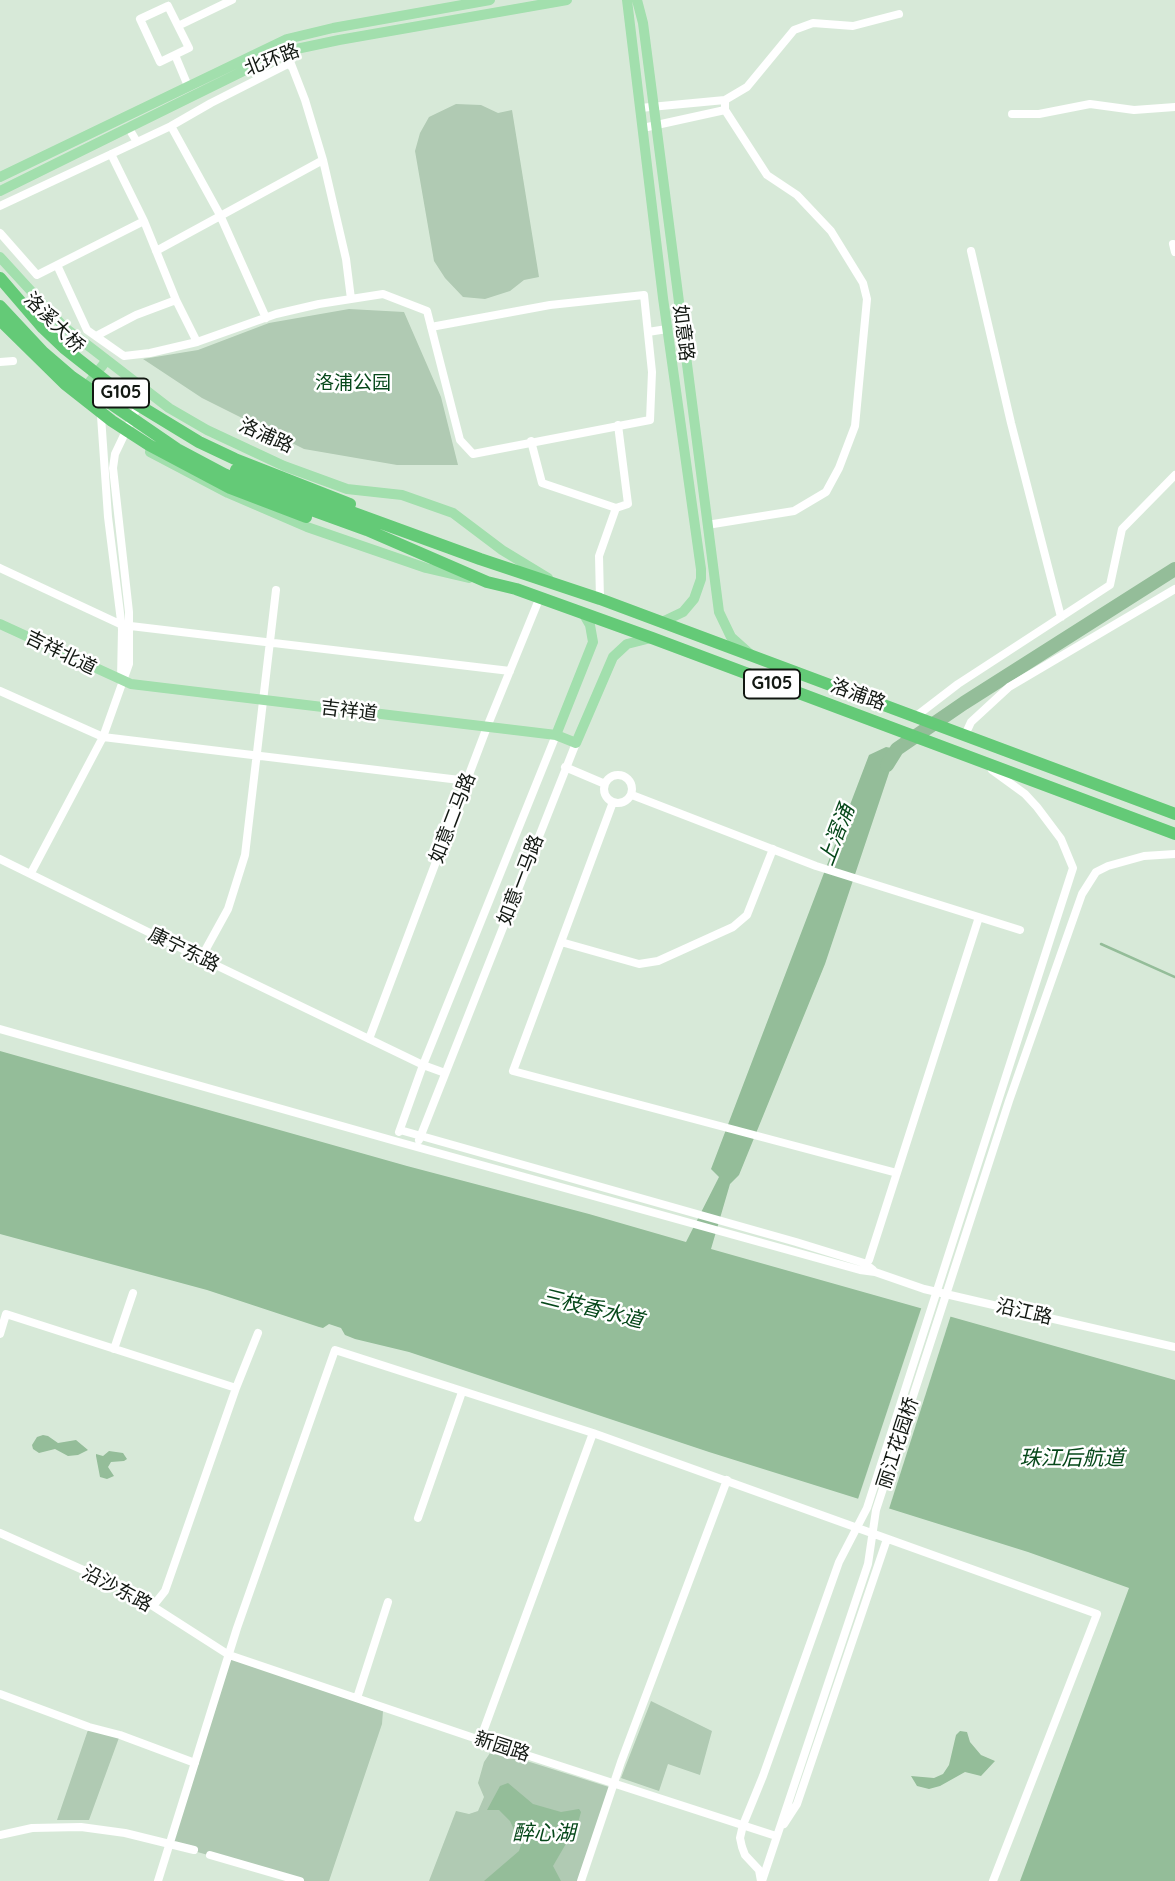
<!DOCTYPE html>
<html>
<head>
<meta charset="utf-8">
<style>
  body { margin:0 }
  canvas { display:block; background:#d7e9d8 }
</style>
</head>
<body>
<canvas width="1175" height="1881"></canvas>
<script>
const c = document.querySelector('canvas').getContext('2d');
c.lineJoin = 'round';
function fillPath(path, color) {
  c.fillStyle = color;
  c.fill(path, 'evenodd');
}
function shape(rows) {
  const path = new Path2D();
  for (const r of rows) {
    if (r.length === 3) {
      path.moveTo(r[0] + r[2], r[1]);
      path.arc(r[0], r[1], r[2], 0, 2 * Math.PI);
      continue;
    }
    path.moveTo(r[0], r[1]);
    for (let i = 2; i < r.length; i += 2) path.lineTo(r[i], r[i + 1]);
  }
  return path;
}
function strokePath(path, color, width, dash) {
  c.strokeStyle = color;
  c.lineWidth = width;
  c.lineCap = dash ? 'butt' : 'round';
  c.setLineDash(dash || []);
  c.stroke(path);
}
function write(font, color, halo, rows, align = 'center') {
  c.font = font + ' Quicksand,"Noto Sans SC",sans-serif';
  c.lineWidth = 5;
  c.setLineDash([]);
  c.textBaseline = 'middle';
  c.strokeStyle = halo;
  c.fillStyle = color;
  for (const [text, x, y, turn = 0] of rows) {
    c.save();
    c.translate(x, y);
    c.rotate((+turn || 0) * Math.PI / 180);
    c.textAlign = isNaN(turn) ? turn : align;
    if (halo) c.strokeText(text, 0, 0);
    c.fillText(text, 0, 0);
    c.restore();
  }
}
const green = shape([
  [456,104,481,105,498,113,512,110,539,277,524,280,510,291,485,299,463,297,445,278,434,261,415,151,420,133,429,117],
  [349,309,404,312,441,397,458,465,397,465,304,449,202,398,143,359,198,350,269,323],
  [228,1656,383,1711,382,1724,329,1881,300,1881,169,1844],
  [651,1701,712,1731,700,1775,668,1764,659,1791,621,1778],
  [89,1727,120,1735,89,1820,57,1820],
  [492,1750,612,1788,581,1881,429,1881,456,1811,469,1814,478,1811,484,1797,478,1783,484,1762]
]);
const water = shape([
  [886,747,897,749,825,964,739,1175,730,1184,711,1249,1175,1380,1175,1881,1020,1881,1129,1588,1028,1552,709,1452,409,1352,355,1339,345,1335,341,1328,329,1324,323,1328,319,1327,207,1290,0,1234,0,1051,407,1166,589,1214,686,1242,719,1177,711,1169,869,755],
  [43,1435,48,1436,58,1443,76,1440,88,1450,78,1455,68,1456,55,1449,39,1453,33,1449,32,1445,37,1437],
  [109,1451,123,1453,127,1459,124,1461,111,1462,108,1467,114,1476,107,1479,100,1477,96,1456,96,1454,103,1456],
  [960,1731,967,1732,970,1742,981,1755,995,1761,981,1776,965,1772,940,1786,929,1789,917,1786,911,1776,934,1778,943,1774,949,1765,956,1735],
  [508,1783,533,1804,561,1812,579,1809,581,1812,578,1823,553,1866,561,1881,484,1881,519,1851,521,1845,510,1821,499,1810,487,1810,500,1786]
]);
const pier = shape([
  [922,1306,951,1315,888,1512,857,1502]
]);
const stream = shape([
  [1101,944,1175,977]
]);
const river = shape([
  [887,765,897,749,964,703,1175,569]
]);
const minor = shape([
  [168,6,189,48,160,62,140,19,168,6],
  [178,26,232,0],
  [286,51,305,100,323,160,346,259,351,299],
  [175,55,188,86],
  [640,108,725,100,747,87,794,30,813,23,853,26,899,14],
  [1012,114,1039,114,1090,104,1134,110,1175,107],
  [171,126,211,103,288,64,292,67],
  [643,128,725,110],
  [137,142,171,126,220,215,266,318],
  [0,206,137,142,128,127],
  [0,233,37,275,144,221],
  [1173,244,1175,252],
  [156,251,323,160],
  [971,251,1011,423,1061,617],
  [57,265,87,330,124,356,150,353,197,342,176,300,144,221,111,154],
  [648,332,667,329],
  [96,336,136,315,176,300],
  [197,342,276,314,319,304,383,294,427,311,460,440,473,454,650,420,652,372,644,295,550,305,431,327],
  [0,362,13,361],
  [101,416,108,517,122,629,121,679],
  [531,441,542,483,616,508,628,504,618,425],
  [707,525,794,511,826,492,839,468,855,426,867,299,863,283,831,231,797,195,767,175,725,110,725,100],
  [0,568,122,625,510,671],
  [600,599,599,556,616,508],
  [0,691,103,737,468,781],
  [915,717,958,684,1110,585,1122,529,1175,475],
  [965,735,971,722,1009,687,1175,589],
  [565,767,605,784],
  [618,789,14],
  [632,795,816,866,1020,930],
  [613,802,513,1071,897,1173],
  [0,859,201,958,423,1065,445,1073],
  [31,873,103,737,129,664,129,612,113,468,115,454,136,410,140,386],
  [561,942,639,964,658,961,733,927,747,915,773,849],
  [201,958,228,909,245,855,276,590],
  [0,1029,395,1141,860,1270,875,1272,924,1289,1175,1347],
  [369,1039,487,727,540,597],
  [400,1130,796,1242,864,1263,873,1270],
  [399,1132,423,1065,556,735],
  [419,1140,576,743],
  [869,1260,979,917],
  [0,1334,6,1314,236,1388,165,1591,153,1606],
  [114,1349,133,1293],
  [236,1388,258,1333],
  [418,1518,462,1392],
  [0,1533,126,1589,229,1655,480,1740,776,1836],
  [0,1694,89,1727,120,1735,195,1763],
  [357,1698,388,1602],
  [480,1740,593,1433],
  [784,1824,797,1804,887,1539],
  [0,1835,32,1828,81,1827,125,1833,194,1850],
  [210,1855,300,1881],
  [158,1881,237,1628,335,1350,593,1433,1097,1614,993,1881],
  [581,1881,621,1762,727,1480],
  [761,1881,759,1870,745,1855,742,1847,740,1838,743,1825,763,1776,839,1562,867,1508,1073,868,1061,839,1037,807,1025,794,992,770],
  [762,1881,868,1564,876,1510,1009,1101,1082,894,1096,872,1108,866,1144,856,1175,854]
]);
const major = shape([
  [627,0,663,298,701,569,701,579,694,599,683,612,662,622],
  [637,0,643,23,719,612,731,637,750,654],
  [0,177,287,39,333,28,490,0],
  [0,191,282,52,339,40,567,0],
  [0,257,64,327,169,408,207,430,284,466,347,489,402,495,453,513,502,550,548,578],
  [81,393,106,361],
  [150,452,228,493,307,527,426,568,469,578],
  [0,624,131,684,556,735,576,743,613,657,627,644,651,638],
  [556,735,593,642,590,625,583,613]
]);
const highway = shape([
  [0,278,43,328,64,348,130,400,199,442,235,459,350,504],
  [0,306,43,352,72,377,177,449,224,474,298,505,367,530,487,582,516,589,652,638,1175,834],
  [0,320,65,384,112,421,149,445,230,488,306,517],
  [236,470,480,559,600,599,1175,814]
]);
const shields = [
  [121,393,56],
  [772,684,56]
];
const shieldNames = [
  ["G105",121,393],
  ["G105",772,684]
];
const streetNames = [
  ["北环路",272,60,-21],
  ["洛溪大桥",54,323,45],
  ["如意路",683,333,83],
  ["洛浦路",266,436,24],
  ["吉祥北道",61,653,26],
  ["洛浦路",858,695,20],
  ["吉祥道",349,711,7],
  ["如意二马路",453,818,-69],
  ["如意一马路",521,880,-69],
  ["康宁东路",184,950,26],
  ["沿江路",1024,1312,13],
  ["丽江花园桥",898,1443,-72],
  ["沿沙东路",117,1589,28],
  ["新园路",502,1747,18]
];
const parkNames = [
  ["洛浦公园",353,383]
];
const waterNames = [
  ["上滘涌",837,835,-69],
  ["三枝香水道",592,1309,14],
  ["珠江后航道",1072,1459],
  ["醉心湖",544,1834]
];
fillPath(green, '#b0cab3');
fillPath(water, '#94bd99');
fillPath(pier, '#d7e9d8');
strokePath(stream, '#94bd99', 2.5);
strokePath(river, '#94bd99', 14);
strokePath(minor, '#fff', 8);
strokePath(major, '#a2dfad', 10);
strokePath(highway, '#64ca77', 12);
for (const [x, y, w] of shields) {
  const box = new Path2D();
  box.roundRect(x - w / 2, y - 14.5, w, 29, 5);
  c.fillStyle = '#fff';
  c.fill(box);
  strokePath(box, '#121812', 2);
}
write('bold 18px', '#121812', null, shieldNames);
write('19px', '#121812', '#fff', streetNames);
write('19px', '#06481a', '#fff', parkNames);
write('italic 21px', '#06481a', '#fff', waterNames);
</script>
</body>
</html>
